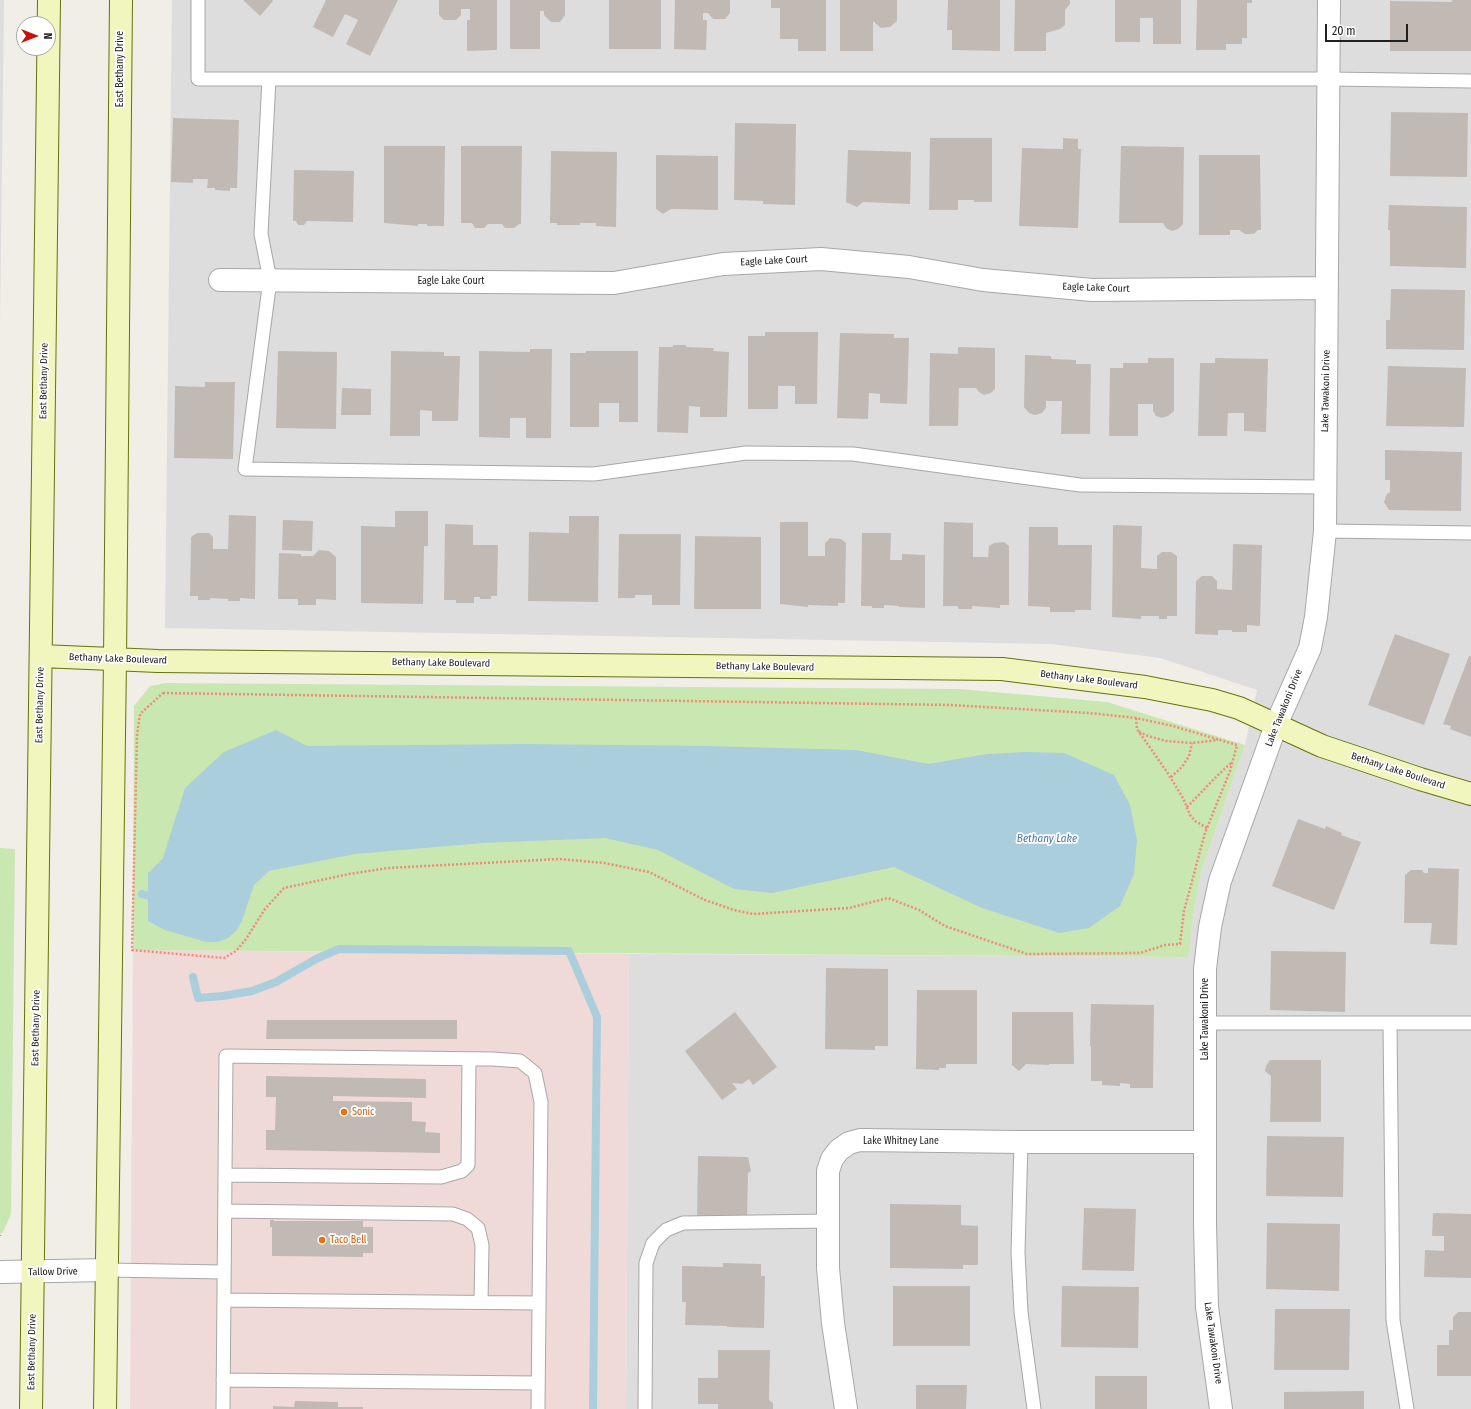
<!DOCTYPE html>
<html>
<head>
<meta charset="utf-8">
<style>
  body { margin:0 }
  #map { position:relative; width:1471px; height:1409px; overflow:hidden; background:#f0eee7; font-family:"Fira Sans Condensed",sans-serif }
  canvas { display:block }
  .north { position:absolute; left:16px; top:16px; width:40px; height:40px; box-sizing:border-box; background:#fff; border:1px solid #a6a6a6; border-radius:50%; rotate:90deg; font-size:11px; font-weight:700; line-height:16px; text-align:center; color:#202020 }
  .north::after { content:''; display:block; margin:auto; width:14px; height:18px; background:#c6140b; clip-path:polygon(50% 0,100% 100%,50% 72%,0 100%) }
  .scale { position:absolute; left:1325px; top:24px; width:83px; height:18px; box-sizing:border-box; border:2px solid #202020; border-top:0; padding-left:5px; font-size:12px; line-height:14px; white-space:nowrap; color:#202020; -webkit-text-stroke:3px #fff; paint-order:stroke }
</style>
</head>
<body>
<div id="map">
<canvas width="1471" height="1409"></canvas>
<div class="north">N</div>
<div class="scale">20 m</div>
</div>
<script>
const c = document.querySelector('canvas').getContext('2d');
c.lineJoin = 'round';
function fillPath(path, color) {
  c.fillStyle = color;
  c.fill(path, 'evenodd');
}
function shape(rows) {
  const path = new Path2D();
  for (const r of rows) {
    path.moveTo(r[0], r[1]);
    for (let i = 2; i < r.length; i += 2) path.lineTo(r[i], r[i + 1]);
  }
  return path;
}
function strokePath(path, color, width, dash) {
  c.strokeStyle = color;
  c.lineWidth = width;
  c.lineCap = dash ? 'butt' : 'round';
  c.setLineDash(dash || []);
  c.stroke(path);
}
function write(font, color, halo, rows, align = 'center') {
  c.font = font + ' "Fira Sans Condensed",sans-serif';
  c.lineWidth = 3.5;
  c.setLineDash([]);
  c.textBaseline = 'middle';
  c.strokeStyle = halo;
  c.fillStyle = color;
  for (const [text, x, y, turn = 0] of rows) {
    c.save();
    c.translate(x, y);
    c.rotate((+turn || 0) * Math.PI / 180);
    c.textAlign = isNaN(turn) ? turn : align;
    if (halo) c.strokeText(text, 0, 0);
    c.fillText(text, 0, 0);
    c.restore();
  }
}
const residential = shape([
  [0,0,4,0,0,325],
  [172,0,1471,0,1471,1409,626,1409,629,954,1187,957,1193,916,1201,872,1245,745,1257,690,1160,658,1051,644,165,628]
]);
const commercial = shape([
  [133,950,629,954,626,1409,130,1409]
]);
const grass = shape([
  [166,683,959,689,1107,702,1245,745,1201,872,1193,916,1188,957,133,950,134,706,150,686],
  [0,848,15,849,11,1214,3,1232,0,1234]
]);
const water = shape([
  [276,730,307,746,526,744,706,746,856,750,928,764,987,754,1025,752,1064,753,1114,775,1130,805,1137,840,1134,874,1120,906,1089,928,1059,933,982,908,894,867,772,893,734,889,658,850,605,838,483,843,355,854,269,871,254,885,242,921,236,931,228,938,217,942,206,942,165,930,148,921,148,873,163,858,185,788,224,752]
]);
const stream = shape([
  [142,894,157,898],
  [193,977,198,998,223,996,252,991,276,982,318,958,339,949,569,951,597,1017,593,1409]
]);
const building = shape([
  [243,0,272,0,273,1,260,16],
  [326,0,398,0,370,56,346,44,358,20,345,14,333,37,313,27],
  [439,0,497,0,497,50,467,51,467,20,470,20,470,9,461,9,461,15,456,20,444,20,439,15],
  [510,0,565,0,565,15,560,22,551,22,544,15,544,11,540,11,540,49,510,49],
  [609,0,661,0,661,49,609,49],
  [675,0,730,0,730,13,725,19,713,19,708,13,703,13,703,20,707,20,706,50,674,49],
  [771,0,826,0,826,51,798,51,798,39,780,39,780,8,771,8],
  [840,0,897,0,897,21,890,27,881,28,873,21,873,51,840,51],
  [948,0,1000,0,1000,51,952,50,952,30,947,30],
  [1015,0,1070,0,1070,4,1065,10,1065,25,1060,29,1046,33,1046,51,1014,51],
  [1115,0,1181,0,1181,44,1153,44,1153,18,1140,18,1140,42,1115,42],
  [1197,0,1252,0,1252,3,1247,3,1247,38,1242,38,1242,44,1226,44,1226,50,1196,50],
  [1452,0,1471,0,1471,51,1390,51,1390,1,1452,2],
  [1391,112,1468,113,1467,177,1390,176],
  [173,118,239,120,237,188,230,188,230,191,215,190,215,188,207,188,208,179,193,179,193,183,171,182],
  [735,123,796,124,795,205,763,204,763,201,734,200],
  [930,138,992,138,992,202,974,202,974,200,958,200,958,210,929,210],
  [1063,138,1078,139,1078,149,1081,149,1078,228,1019,226,1022,148,1063,149],
  [384,146,445,146,444,226,427,226,427,224,418,224,418,226,384,223],
  [461,146,522,146,521,224,519,224,514,228,505,228,502,224,488,224,484,228,475,228,472,223,461,223],
  [1121,146,1184,147,1183,224,1178,229,1172,231,1166,228,1163,223,1119,223],
  [848,150,911,152,910,204,863,202,857,207,846,202],
  [551,151,617,152,616,227,596,226,596,223,580,223,580,225,557,225,557,223,550,223],
  [656,155,718,156,718,210,671,209,663,214,656,209],
  [1199,155,1260,155,1261,230,1258,230,1254,234,1245,234,1239,230,1230,230,1230,235,1199,235],
  [294,170,354,171,353,222,307,221,304,225,298,225,296,221,293,221],
  [1389,205,1467,207,1466,268,1390,266,1390,230,1388,230],
  [1391,289,1465,290,1464,350,1386,349,1386,320,1390,320],
  [765,332,818,332,817,404,795,404,795,386,778,386,778,409,748,409,748,336,765,336],
  [840,333,894,334,894,338,909,338,907,404,880,403,880,394,869,393,868,419,837,418],
  [673,345,686,345,686,347,714,348,713,351,729,352,727,417,700,417,700,407,689,406,688,433,657,432,659,347,673,347],
  [958,347,995,348,995,389,991,393,984,395,979,392,976,388,959,388,958,426,929,426,930,353,958,354],
  [530,349,552,349,551,438,526,438,526,418,510,418,510,438,479,437,479,351,530,352],
  [278,351,337,352,336,429,276,428],
  [391,351,444,352,444,356,460,356,458,421,432,421,432,411,420,410,420,436,390,436],
  [586,351,638,351,638,422,619,422,619,403,599,403,599,427,570,427,570,353,586,353],
  [1025,355,1051,356,1051,359,1076,360,1076,364,1091,364,1090,434,1061,434,1062,401,1046,401,1046,408,1042,413,1035,415,1029,413,1024,407],
  [1148,358,1174,358,1174,411,1168,416,1162,418,1156,416,1153,411,1153,404,1138,404,1138,436,1109,436,1110,368,1123,368,1123,363,1148,363],
  [1215,358,1268,359,1266,432,1244,431,1244,413,1228,413,1227,436,1198,436,1200,363,1215,363],
  [1388,366,1466,368,1464,427,1386,426],
  [205,382,235,382,233,459,174,458,175,386,205,387],
  [342,388,371,389,371,415,341,415],
  [1385,450,1462,452,1461,511,1389,510,1384,502,1387,494,1390,492,1390,480,1385,480],
  [395,511,428,511,428,546,424,546,423,604,361,603,361,526,395,527],
  [229,515,256,516,255,599,240,598,240,601,228,601,228,599,210,598,210,600,198,600,198,596,190,596,191,537,197,533,209,533,213,537,213,549,228,549],
  [569,516,599,516,598,602,528,601,529,532,569,533],
  [283,520,313,521,312,551,282,550],
  [780,522,808,522,808,556,825,556,825,543,830,538,841,539,846,543,845,603,838,603,838,606,808,605,808,607,780,604],
  [944,522,973,523,973,557,988,557,989,546,994,543,1004,542,1009,546,1009,605,1000,605,1000,608,972,606,972,609,958,609,958,606,943,606],
  [445,524,473,525,473,545,498,545,497,596,491,596,491,599,480,599,480,597,474,597,474,603,456,603,456,600,444,600],
  [1113,525,1142,526,1141,568,1157,569,1157,556,1162,552,1171,552,1177,556,1177,616,1167,616,1167,619,1159,619,1159,616,1141,616,1141,619,1112,617],
  [1029,527,1058,527,1058,545,1092,545,1091,610,1075,610,1075,612,1050,612,1050,607,1028,606],
  [862,533,891,533,890,560,902,560,902,554,925,555,925,608,899,607,899,606,884,605,884,608,872,608,872,606,861,606],
  [619,534,681,534,680,605,652,605,652,595,635,595,635,598,618,598],
  [695,536,761,537,761,609,694,609],
  [1233,544,1262,545,1260,626,1247,625,1247,632,1232,632,1232,630,1218,630,1218,635,1195,634,1196,581,1202,576,1212,576,1217,581,1217,589,1232,590],
  [319,550,329,551,336,557,336,600,316,599,316,605,298,605,298,599,278,599,279,553,301,554,301,556,313,556],
  [1395,634,1450,654,1424,725,1368,705],
  [1469,656,1471,656,1471,737,1450,729,1451,726,1443,724],
  [1298,819,1325,829,1326,826,1342,833,1341,835,1361,842,1334,910,1272,886],
  [1428,868,1459,869,1457,945,1430,944,1432,923,1404,923,1405,875,1411,870,1422,870,1424,873,1428,873],
  [1271,951,1346,952,1345,1012,1270,1010],
  [826,968,888,969,888,1046,875,1046,875,1050,825,1049],
  [917,990,977,990,977,1064,946,1064,946,1068,939,1068,939,1070,916,1069],
  [1091,1004,1154,1005,1153,1088,1130,1088,1130,1084,1120,1083,1120,1086,1102,1085,1102,1081,1091,1081,1091,1046,1090,1046],
  [735,1012,777,1067,753,1085,749,1079,742,1084,732,1083,737,1089,722,1100,685,1051],
  [1012,1012,1073,1012,1074,1064,1049,1064,1049,1065,1026,1064,1019,1071,1012,1065],
  [267,1020,457,1020,457,1039,266,1039],
  [1270,1060,1321,1060,1321,1122,1270,1122,1271,1076,1265,1071,1266,1066],
  [266,1076,426,1079,426,1098,333,1096,333,1101,412,1102,412,1121,426,1122,425,1132,440,1133,440,1153,266,1150,266,1130,275,1130,276,1097,266,1097],
  [1267,1136,1344,1137,1343,1197,1266,1196],
  [698,1156,748,1157,751,1171,748,1173,747,1219,697,1218],
  [890,1204,961,1205,961,1225,978,1226,978,1265,963,1265,963,1269,890,1268],
  [1084,1208,1136,1209,1134,1271,1082,1270],
  [1433,1213,1471,1214,1471,1278,1424,1277,1425,1250,1444,1251,1444,1236,1432,1236],
  [270,1220,274,1220,274,1221,363,1221,363,1227,373,1227,373,1253,363,1253,363,1257,272,1256,272,1227,270,1227],
  [1267,1223,1340,1224,1339,1291,1266,1289],
  [723,1263,761,1264,761,1276,765,1276,764,1328,727,1327,727,1326,685,1325,686,1302,682,1302,682,1266,723,1267],
  [893,1286,970,1286,970,1346,893,1346],
  [1062,1286,1139,1287,1138,1348,1061,1347],
  [1275,1309,1350,1309,1349,1370,1274,1370],
  [1458,1312,1471,1312,1471,1376,1437,1376,1437,1345,1449,1345,1449,1330,1453,1330,1453,1317],
  [718,1350,770,1350,769,1400,773,1403,773,1409,718,1409,718,1404,698,1404,698,1378,718,1378],
  [1095,1376,1147,1376,1147,1409,1095,1409],
  [916,1385,967,1385,966,1409,916,1409],
  [1364,1391,1364,1409,1284,1409,1284,1392],
  [295,1401,338,1402,338,1407,363,1407,363,1409,273,1409,273,1406,294,1407]
]);
const path = shape([
  [163,693,950,705,1089,713,1136,718,1173,726,1237,745,1230,771,1205,833,1184,911,1180,944,1165,945,1140,953,1027,954,945,926,919,910,888,898,849,908,753,914,734,910,705,900,649,872,604,863,559,859,388,868,349,874,284,888,265,909,246,939,236,951,224,958,132,950,137,735,140,714,163,693],
  [1136,718,1137,729,1167,772,1183,798,1190,815,1195,821,1207,828],
  [1139,732,1148,736,1166,741,1192,743,1218,740],
  [1171,777,1182,767,1189,756,1192,743],
  [1187,807,1218,775,1231,763],
  [0,1235,0,1236]
]);
const lane = shape([
  [198,0,198,79,1329,79,1471,81],
  [269,79,261,234,270,280,245,469,594,474,746,453,853,454,1080,485,1325,487],
  [1325,531,1471,533],
  [1204,1023,1471,1023],
  [1390,1023,1393,1320,1407,1409],
  [1021,1142,1018,1252,1021,1312,1034,1409],
  [225,1175,441,1177,462,1171,468,1165,469,1059],
  [225,1211,453,1214,467,1219,478,1228,482,1245,481,1302],
  [107,1270,224,1272],
  [224,1300,539,1303],
  [223,1380,538,1383],
  [223,1409,226,1056,493,1059,520,1061,535,1073,541,1102,538,1409],
  [645,1409,646,1263,653,1243,666,1230,683,1223,829,1221]
]);
const street = shape([
  [220,280,614,283,723,264,821,259,909,267,983,280,1092,290,1327,288],
  [0,1272,107,1270],
  [846,1409,833,1323,828,1268,828,1171,832,1159,839,1150,849,1143,860,1140,1021,1142,1205,1142],
  [1221,1409,1207,1307,1205,1224,1205,969,1210,927,1220,881,1276,725,1310,648,1316,617,1325,531,1329,0]
]);
const secondary = shape([
  [41,656,158,661,1002,669,1145,687,1212,700,1239,708,1322,746,1420,779,1471,794],
  [31,1409,49,0],
  [105,1409,115,660,121,0]
]);
const markers = [
  [344,1112,4,"#e8710a"],
  [322,1240,4,"#e8710a"]
];
const streetNames = [
  ["East Bethany Drive",120,69,-90],
  ["Eagle Lake Court",774,261,-3],
  ["Eagle Lake Court",451,281],
  ["Eagle Lake Court",1096,288,2],
  ["East Bethany Drive",44,381,-89],
  ["Lake Tawakoni Drive",1326,391,-89],
  ["Bethany Lake Boulevard",118,659,2],
  ["Bethany Lake Boulevard",441,663,1],
  ["Bethany Lake Boulevard",765,667,1],
  ["Bethany Lake Boulevard",1089,680,7],
  ["East Bethany Drive",40,705,-89],
  ["Lake Tawakoni Drive",1284,708,-68],
  ["Bethany Lake Boulevard",1398,771,18],
  ["Lake Tawakoni Drive",1205,1019,-90],
  ["East Bethany Drive",36,1028,-89],
  ["Lake Whitney Lane",901,1141],
  ["Tallow Drive",53,1272,-1],
  ["Lake Tawakoni Drive",1213,1343,82],
  ["East Bethany Drive",32,1352,-89]
];
const foodNames = [
  ["Sonic",352,1112],
  ["Taco Bell",330,1240]
];
const waterNames = [
  ["Bethany Lake",1047,839]
];
fillPath(residential, '#dedddd');
fillPath(commercial, '#f0dad8');
fillPath(grass, '#c9e7b1');
fillPath(water, '#aacedb');
strokePath(stream, '#aacedb', 8);
fillPath(building, '#c1bab4');
strokePath(lane, '#a7a7a7', 15);
strokePath(street, '#a7a7a7', 24);
strokePath(secondary, '#63740b', 24);
strokePath(path, '#f38976', 2.5, [2, 2]);
strokePath(lane, '#fff', 13);
strokePath(street, '#fff', 22);
strokePath(secondary, '#f1f6bf', 22);
for (const [x, y, r, color] of markers) {
  const dot = new Path2D();
  dot.arc(x, y, r, 0, 2 * Math.PI);
  c.fillStyle = color;
  c.fill(dot);
  strokePath(dot, '#fff', 1.5);
}
write('10px', '#202020', '#fff', streetNames);
write('10px', '#c56008', '#fff', foodNames, 'left');
write('italic 11px', '#4e75a4', '#fff', waterNames);
</script>
</body>
</html>
